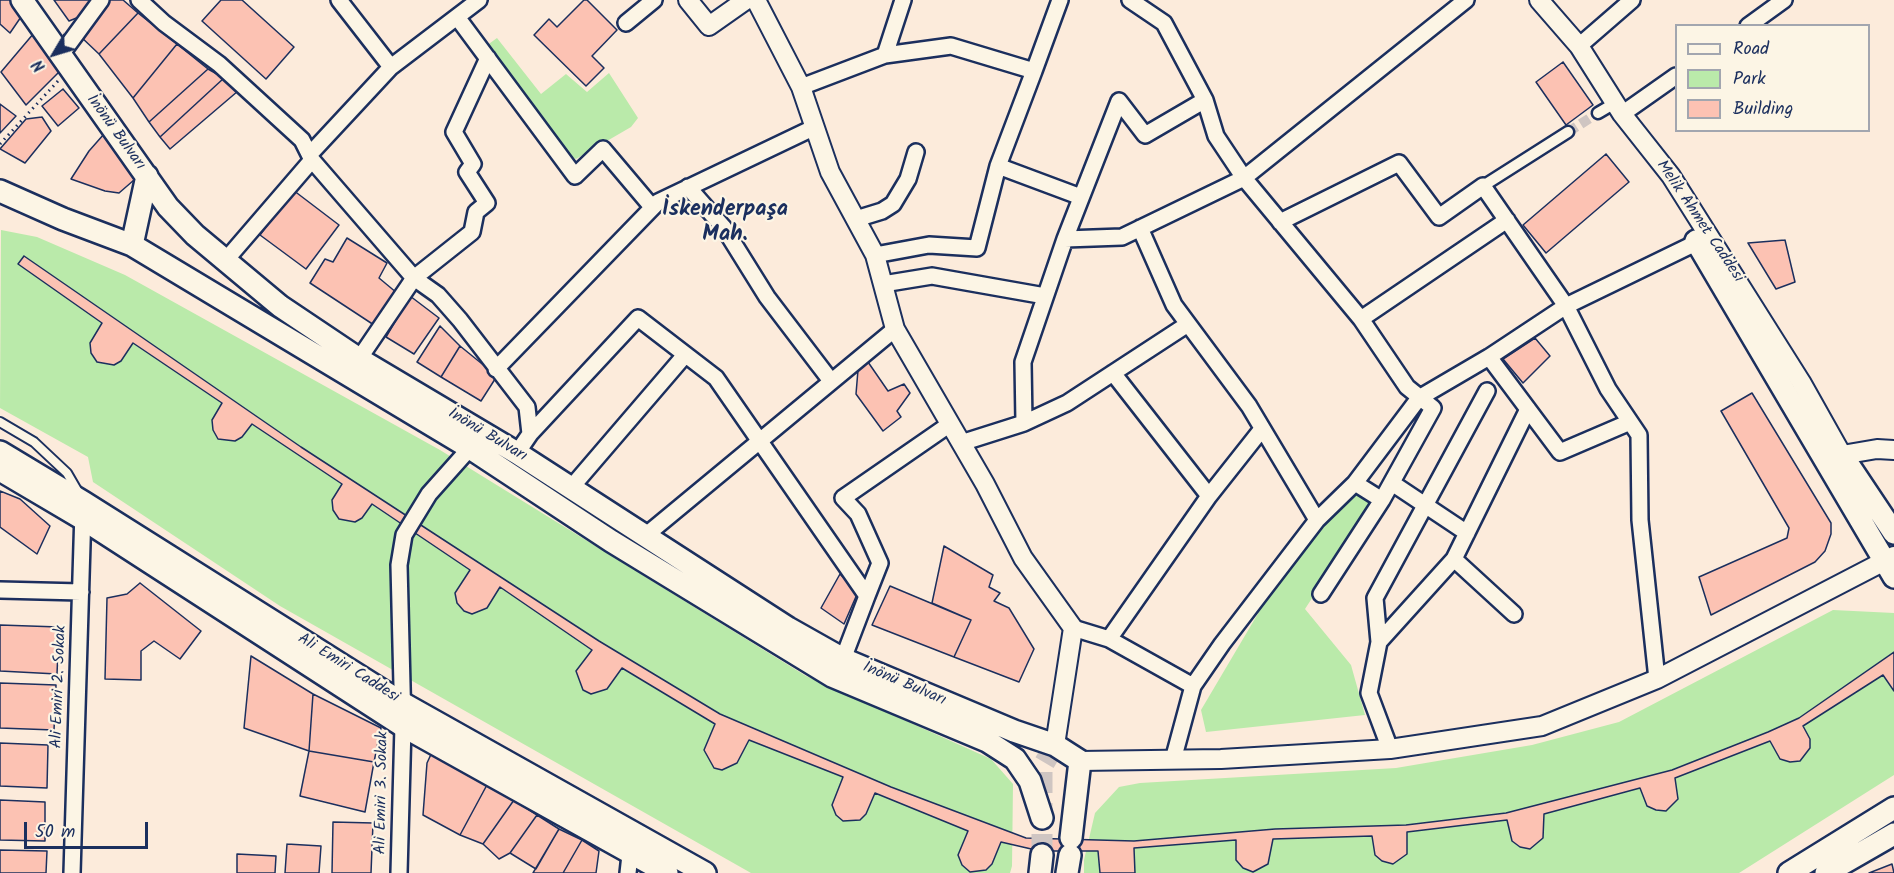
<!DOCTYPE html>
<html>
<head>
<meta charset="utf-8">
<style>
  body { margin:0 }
  #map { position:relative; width:1894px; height:873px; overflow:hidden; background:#fcebdb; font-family:Kalam,sans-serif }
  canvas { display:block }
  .legend { position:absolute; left:1675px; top:24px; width:195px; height:108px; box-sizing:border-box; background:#fcf5e5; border:2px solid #a2a6af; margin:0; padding:8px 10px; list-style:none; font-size:18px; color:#1b2f5e }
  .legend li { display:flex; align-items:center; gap:12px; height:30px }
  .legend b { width:30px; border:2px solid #a2a6af }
  .north { position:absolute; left:24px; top:24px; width:60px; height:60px; -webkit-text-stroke:4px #fcf5e5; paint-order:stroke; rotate:232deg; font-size:16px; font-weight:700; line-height:24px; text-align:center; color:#1b2f5e }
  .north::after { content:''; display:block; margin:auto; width:21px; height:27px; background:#1b2f5e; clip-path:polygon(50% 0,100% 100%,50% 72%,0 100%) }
  .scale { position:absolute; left:24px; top:822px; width:124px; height:27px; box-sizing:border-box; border:3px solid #1b2f5e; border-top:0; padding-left:8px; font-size:18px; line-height:21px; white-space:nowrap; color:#1b2f5e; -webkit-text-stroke:4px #fcf5e5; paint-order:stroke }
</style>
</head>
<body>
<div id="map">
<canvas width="1894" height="873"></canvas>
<ul class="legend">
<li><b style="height:8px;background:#fcf5e5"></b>Road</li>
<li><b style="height:16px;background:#baeaaa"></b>Park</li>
<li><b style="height:16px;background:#fcc2b3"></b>Building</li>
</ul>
<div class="north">N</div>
<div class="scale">50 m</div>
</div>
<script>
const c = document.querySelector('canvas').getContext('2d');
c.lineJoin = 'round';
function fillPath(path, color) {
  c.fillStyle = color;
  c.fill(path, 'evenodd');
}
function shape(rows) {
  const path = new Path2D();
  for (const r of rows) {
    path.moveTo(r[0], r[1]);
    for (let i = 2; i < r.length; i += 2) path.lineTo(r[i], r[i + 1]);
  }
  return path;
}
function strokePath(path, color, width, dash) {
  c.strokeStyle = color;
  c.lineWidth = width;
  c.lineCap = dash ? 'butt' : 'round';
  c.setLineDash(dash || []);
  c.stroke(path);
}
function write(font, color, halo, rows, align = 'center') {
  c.font = font + ' Kalam,sans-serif';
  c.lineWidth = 4.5;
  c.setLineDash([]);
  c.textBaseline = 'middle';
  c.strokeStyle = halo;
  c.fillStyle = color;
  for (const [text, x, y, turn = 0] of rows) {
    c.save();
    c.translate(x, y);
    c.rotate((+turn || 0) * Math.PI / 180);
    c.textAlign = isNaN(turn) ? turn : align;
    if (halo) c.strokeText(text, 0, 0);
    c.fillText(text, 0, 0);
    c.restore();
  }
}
const green = shape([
  [497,38,541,94,566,74,587,92,609,73,638,118,631,127,576,159,569,155,486,46],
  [1,230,37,237,125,275,440,450,806,676,991,759,1013,784,1012,866,1010,873,751,873,280,606,93,482,88,457,0,408],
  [1356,491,1373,504,1305,609,1351,665,1365,715,1206,732,1201,710,1266,600,1324,522],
  [1833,610,1894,613,1894,775,1739,873,1084,873,1084,860,1095,813,1119,787,1140,783,1396,768,1532,745,1619,722]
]);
const building = shape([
  [0,0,12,0,23,14,10,33,0,24,0,0],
  [54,0,93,0,79,17,69,21,54,0],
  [108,0,123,0,138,13,99,54,80,36,108,0],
  [221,0,242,0,294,47,266,79,202,21,221,0],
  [584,0,587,0,617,30,592,56,604,68,586,86,534,35,549,19,557,27,584,0],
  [138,13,177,44,133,98,99,54,138,13],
  [34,33,62,69,26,105,1,72,34,33],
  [177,44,208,69,149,122,133,98,177,44],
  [1563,62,1593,105,1566,125,1536,82,1563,62],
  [208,69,224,78,160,137,149,122,208,69],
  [224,78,238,91,170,149,160,137,224,78],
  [63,89,79,108,58,126,42,106,63,89],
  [0,104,16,116,0,133,0,104],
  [42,117,51,131,25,163,0,149,26,119,42,117],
  [104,134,130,168,134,180,119,193,105,191,71,179,89,151,104,134],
  [1606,154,1629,182,1546,253,1523,225,1606,154],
  [293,190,339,225,306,269,260,235,293,190],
  [347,238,387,263,379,278,397,293,374,325,310,283,325,259,333,262,347,238],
  [1785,240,1795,282,1776,289,1748,243,1785,240],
  [24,256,301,447,599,641,720,714,891,787,1026,838,1134,841,1275,829,1406,825,1506,813,1672,770,1768,732,1799,718,1894,652,1894,691,1883,675,1803,726,1810,739,1810,748,1800,761,1790,762,1780,759,1770,741,1675,778,1678,799,1666,811,1656,810,1647,806,1640,788,1544,814,1543,838,1530,849,1520,847,1512,841,1507,820,1407,832,1407,854,1393,864,1382,861,1375,855,1372,836,1273,839,1268,864,1253,872,1243,868,1236,860,1236,840,1134,848,1135,873,1100,873,1098,851,1040,851,1001,842,992,864,986,870,970,872,962,865,958,855,968,831,875,793,866,814,860,820,843,821,836,815,832,805,843,777,749,740,737,763,722,770,714,768,704,750,715,724,622,668,607,689,591,694,583,690,576,671,592,650,500,587,487,608,472,614,464,611,457,603,455,593,470,570,372,504,362,518,355,522,339,519,333,510,332,500,342,484,252,424,242,437,235,441,218,439,213,430,212,420,222,403,133,343,121,361,114,365,97,362,91,353,90,343,102,323,18,264,24,256],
  [410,296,439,318,414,354,386,337,410,296],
  [440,326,460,346,441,377,417,362,440,326],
  [1535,338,1550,356,1523,383,1503,359,1535,338],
  [460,346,497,376,481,401,441,377,460,346],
  [868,362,888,391,904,384,910,393,897,411,901,417,883,431,856,394,858,370,868,362],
  [1752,393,1831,523,1831,534,1825,551,1815,562,1711,615,1699,577,1787,538,1789,528,1721,411,1752,393],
  [0,491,20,499,50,526,37,554,0,527,0,491],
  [944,546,993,575,989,587,1000,593,994,601,1009,608,1034,649,1019,682,954,657,971,620,932,603,944,546],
  [840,574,858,592,844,624,821,608,840,574],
  [140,583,201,631,180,659,154,641,141,651,141,680,105,679,107,598,127,594,140,583],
  [890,586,971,620,954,657,872,625,890,586],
  [0,625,59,627,57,674,0,671,0,625],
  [251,656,313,694,309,751,244,728,251,656],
  [0,683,56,685,54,730,0,728,0,683],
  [313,694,381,728,374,762,309,751,313,694],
  [0,743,48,745,47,788,0,786,0,743],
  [433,750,488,783,460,835,423,815,427,763,433,750],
  [309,751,374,762,365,812,300,796,309,751],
  [488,783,514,800,483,844,460,835,488,783],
  [0,800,45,802,45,841,0,840,0,800],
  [514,800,537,815,510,853,499,859,483,844,514,800],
  [537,815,559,829,536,869,510,853,537,815],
  [333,822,373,823,371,873,332,873,333,822],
  [559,829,582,840,563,873,533,873,559,829],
  [582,840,599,851,596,873,563,873,582,840],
  [287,844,321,846,319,873,285,873,287,844],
  [0,850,47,851,46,873,0,873,0,850],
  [237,854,276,856,275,873,237,873,237,854],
  [1892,864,1894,873,1869,873,1892,864]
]);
const pedestrianTunnel = shape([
  [1568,132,1598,113]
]);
const secondaryTunnel = shape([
  [1042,855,1042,767,1055,745]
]);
const path = shape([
  [0,144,58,81]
]);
const service = shape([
  [0,422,34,442,67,473,78,492]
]);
const pedestrian = shape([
  [1598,113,1615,103],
  [1483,186,1568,132]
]);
const minor = shape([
  [139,0,164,23,219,64,302,140,312,160,414,278,438,295,460,320,527,407,530,434],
  [339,0,391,67],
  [1130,0,1164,23,1205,100],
  [457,17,575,176,603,149,652,207],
  [626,23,654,0],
  [1748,26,1784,0],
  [1579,46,1632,0],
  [885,55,951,46,1034,71,1060,0],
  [60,56,101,0],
  [801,87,885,55,903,0],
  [1622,114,1676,76],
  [311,153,391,67,479,0],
  [998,166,1034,71],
  [688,187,724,228,767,297,831,381],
  [856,219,882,211,893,204,908,179,916,152],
  [1280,222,1399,163,1439,217,1483,186,1566,306,1608,389,1639,435,1640,520,1657,679],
  [1140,228,1174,305,1249,406,1317,520],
  [1065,239,1119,101,1145,135,1205,100,1216,136,1244,178,1466,0],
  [875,255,929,245,977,248,998,166,1081,197],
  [225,261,312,160],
  [883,284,932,276,1045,296],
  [1361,319,1507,220],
  [1489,357,1560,452,1630,422],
  [359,359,414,278,472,232,476,212,487,203,467,172,473,164,454,132,488,58],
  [496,369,658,202,815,127],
  [1024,423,1023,362,1065,239,1122,237,1244,178,1361,319,1407,387,1433,408,1382,500,1355,483],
  [961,443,1024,423,1067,403,1188,324],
  [517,453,530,434,638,318,716,378,867,596,843,659],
  [1392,483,1467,533],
  [570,489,685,355],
  [1209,496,1262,429],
  [645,536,895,329],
  [1454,559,1514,614],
  [0,590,81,592],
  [1321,594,1382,500],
  [867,596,880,563,858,514,843,498,950,424],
  [1073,628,1109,639,1209,496,1113,373],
  [1109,639,1193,686],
  [1379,642,1375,598,1487,391],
  [1390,749,1369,693,1379,642,1454,559,1528,409],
  [1173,760,1193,686,1222,644,1317,520,1355,483,1419,398,1489,357,1566,306,1704,239],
  [72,873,83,511],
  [399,873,403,726,399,565,404,535,429,494,470,448],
  [628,873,631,846]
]);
const tertiary = shape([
  [688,0,709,26,746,0],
  [756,0,801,87,830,172,875,255,895,329,985,484,1023,558,1073,628,1055,745],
  [1539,0,1579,46,1622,114,1671,176,1801,382,1842,455,1877,449,1894,450],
  [1080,761,1221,759,1390,749,1542,726,1657,679,1894,556]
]);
const secondary = shape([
  [22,0,168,207,195,235,280,306,359,359,517,453,788,628,843,659,1014,731,1055,745,1080,761,1071,838],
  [0,191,63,219,132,245,470,448,611,541,832,676,987,741,1015,759,1030,781,1042,818],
  [1696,241,1894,577],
  [132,245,147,176],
  [0,452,83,502,402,703,705,873],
  [1842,455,1894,533],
  [0,470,83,519,403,726,667,873],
  [1040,873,1042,855],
  [1067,873,1070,855],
  [1789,873,1894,808],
  [1826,873,1894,834]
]);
const streetNames = [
  ["İnönü Bulvarı",115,133,54],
  ["Melik Ahmet Caddesi",1699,222,56],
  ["İnönü Bulvarı",487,436,31],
  ["Ali Emiri Caddesi",348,669,32],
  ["İnönü Bulvarı",904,685,23],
  ["Ali Emiri 2. Sokak",60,687,-88],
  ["Ali Emiri 3. Sokak",383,793,-89]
];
const districtNames = [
  ["İskenderpaşa",725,211],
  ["Mah.",725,236]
];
fillPath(green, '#baeaaa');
fillPath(building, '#fcc2b3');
strokePath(building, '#1b2f5e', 1.5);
strokePath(pedestrianTunnel, '#cfc5c2', 10, [10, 5]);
strokePath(secondaryTunnel, '#cfc5c2', 21, [21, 10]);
strokePath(service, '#1b2f5e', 12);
strokePath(pedestrian, '#1b2f5e', 15);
strokePath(minor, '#1b2f5e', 20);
strokePath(tertiary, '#1b2f5e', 22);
strokePath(secondary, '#1b2f5e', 26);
strokePath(path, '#1b2f5e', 3, [1.5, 4.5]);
strokePath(service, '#fcf5e5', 8);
strokePath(pedestrian, '#fcf5e5', 10);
strokePath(minor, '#fcf5e5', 15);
strokePath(tertiary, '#fcf5e5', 18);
strokePath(secondary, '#fcf5e5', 21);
write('16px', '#1b2f5e', '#fcf5e5', streetNames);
write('bold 22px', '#1b2f5e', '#fcf5e5', districtNames);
</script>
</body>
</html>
